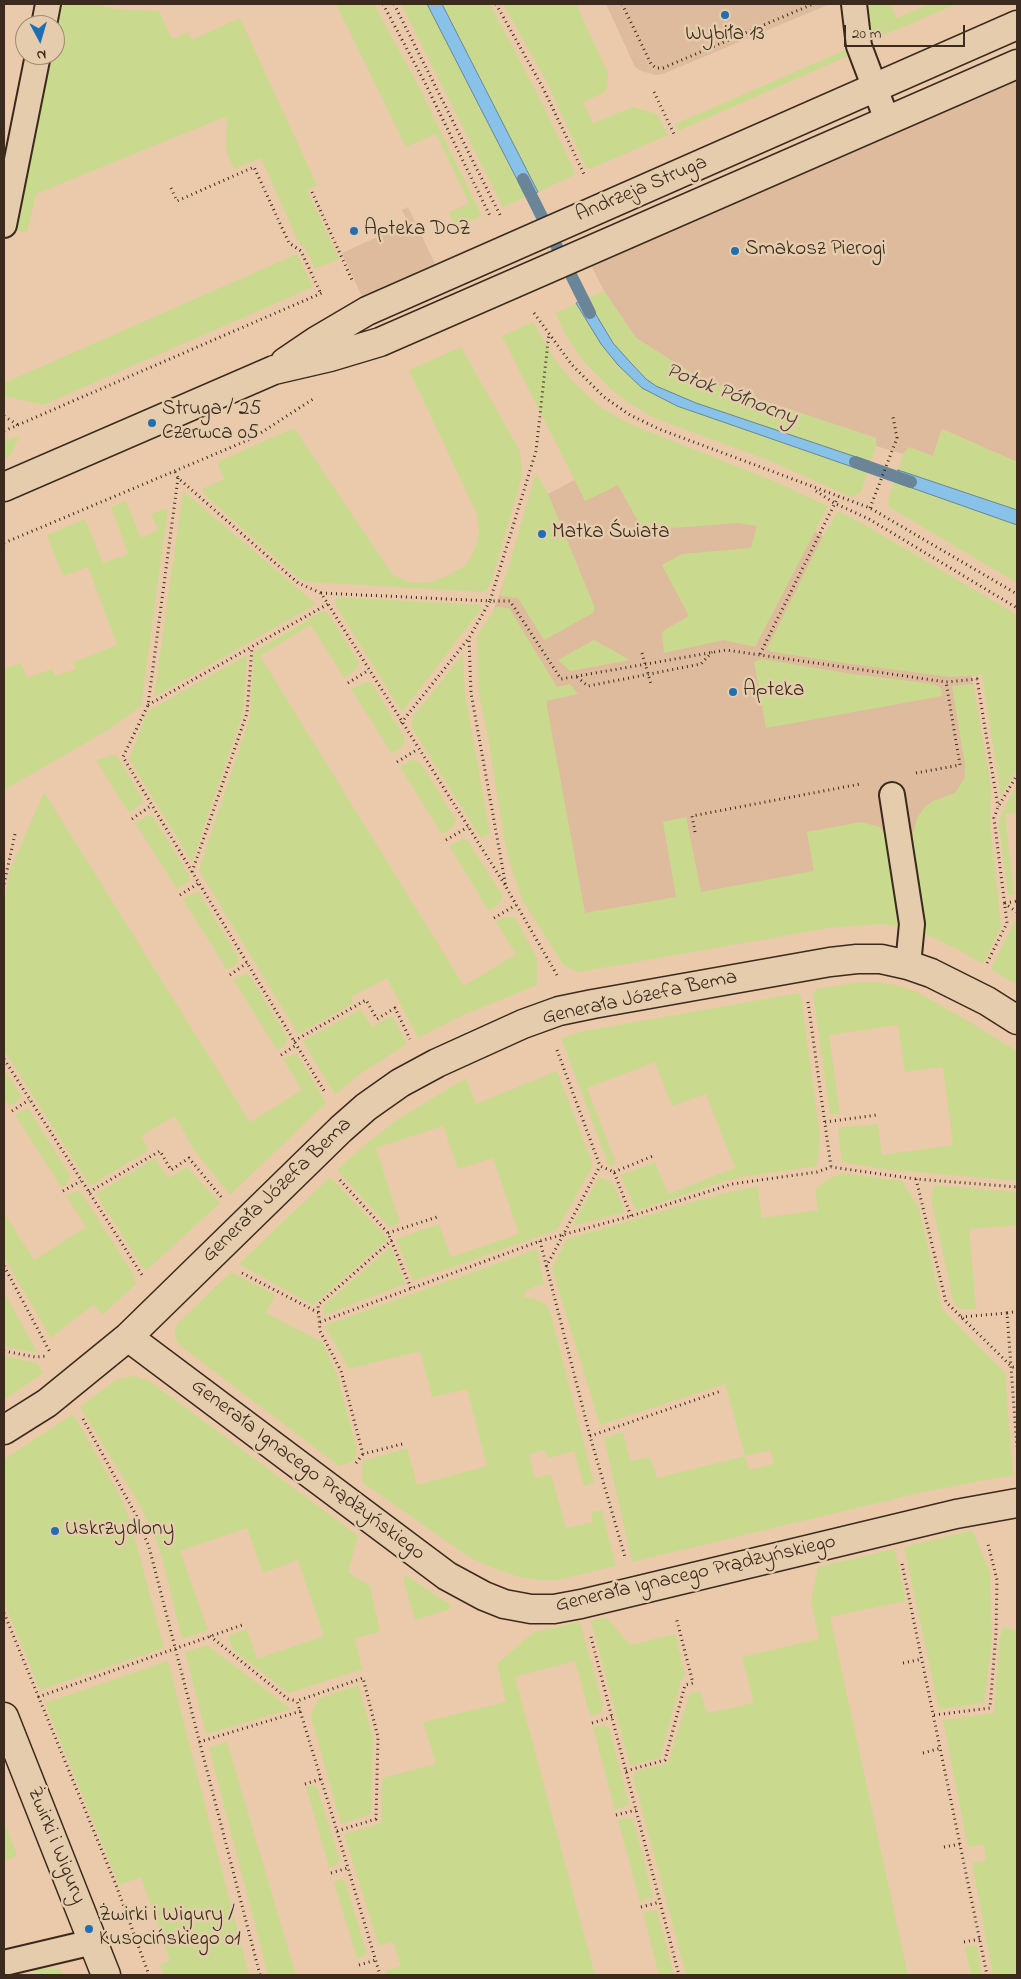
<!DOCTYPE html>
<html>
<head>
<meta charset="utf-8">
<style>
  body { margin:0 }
  #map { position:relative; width:1021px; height:1979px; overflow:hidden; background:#eacaab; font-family:"Indie Flower",sans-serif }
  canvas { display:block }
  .frame { position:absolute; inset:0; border:5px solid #3b2a1e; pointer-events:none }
  .north { position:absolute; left:15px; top:15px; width:50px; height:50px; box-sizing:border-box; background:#e4ccac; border:1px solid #a08b73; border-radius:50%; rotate:174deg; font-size:14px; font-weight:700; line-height:20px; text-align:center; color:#3b2a1e }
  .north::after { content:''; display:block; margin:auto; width:18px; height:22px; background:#1f6fb2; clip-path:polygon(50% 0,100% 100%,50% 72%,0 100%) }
  .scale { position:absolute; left:844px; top:25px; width:121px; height:22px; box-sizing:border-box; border:2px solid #3b2a1e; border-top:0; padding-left:6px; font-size:15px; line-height:18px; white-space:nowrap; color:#3b2a1e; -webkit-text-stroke:4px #e4ccac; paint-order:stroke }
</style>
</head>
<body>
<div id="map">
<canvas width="1021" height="1979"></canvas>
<div class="frame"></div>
<div class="north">N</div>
<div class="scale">20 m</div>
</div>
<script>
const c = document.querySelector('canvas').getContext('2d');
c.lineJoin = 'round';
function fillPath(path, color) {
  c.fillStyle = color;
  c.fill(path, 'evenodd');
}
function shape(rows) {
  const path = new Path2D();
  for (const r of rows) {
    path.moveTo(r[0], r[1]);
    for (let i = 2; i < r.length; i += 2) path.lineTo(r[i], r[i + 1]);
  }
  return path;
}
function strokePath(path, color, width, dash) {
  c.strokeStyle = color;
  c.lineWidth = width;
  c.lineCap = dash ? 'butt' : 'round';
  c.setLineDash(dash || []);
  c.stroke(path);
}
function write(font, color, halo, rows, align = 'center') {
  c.font = font + ' "Indie Flower",sans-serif';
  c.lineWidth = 5;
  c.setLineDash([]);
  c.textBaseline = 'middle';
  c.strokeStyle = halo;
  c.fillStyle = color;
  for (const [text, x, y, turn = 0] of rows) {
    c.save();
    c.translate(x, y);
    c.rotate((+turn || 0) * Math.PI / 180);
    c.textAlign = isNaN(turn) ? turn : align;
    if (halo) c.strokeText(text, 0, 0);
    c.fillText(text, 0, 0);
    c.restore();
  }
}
const built = shape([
  [606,4,830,4,663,74,656,75,641,71,635,67],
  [1017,76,1017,462,942,429,933,456,909,448,903,454,876,446,876,438,704,381,636,338,604,291,590,263],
  [408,207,438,270,365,303,342,253,408,223,402,210],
  [646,442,819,534,961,613,991,789,966,870,571,932,482,642,533,502]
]);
const green = shape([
  [61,4,91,4,117,9,159,11,172,39,188,32,192,40,240,18,317,185,307,190,339,259,315,269,306,250,297,239,261,158,234,169,226,150,227,116,36,194,27,232,12,230,36,110,40,109,51,55,55,55,55,32],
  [336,4,374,4,418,85,482,216,456,227,449,213,469,203,436,134,406,147],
  [401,4,427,4,526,197,503,207],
  [442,4,490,4,537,93,575,172,572,176,538,192],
  [503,4,576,4,608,73,607,88,603,93,583,102,593,123,633,107,657,114,668,135,592,168,586,168,548,84],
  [869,4,890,4,897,18,929,4,957,4,869,41],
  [845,50,848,56,678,131,675,124],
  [297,254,313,287,43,405,4,396,4,383],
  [604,291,636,338,704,381,876,438,876,446,861,492,851,497,768,460,654,418,630,404,610,388,584,362,567,337,555,313],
  [533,322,555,360,575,384,599,406,627,423,771,480,828,506,755,647,724,640,664,653,662,634,664,630,689,616,662,565,682,554,751,548,757,526,738,523,672,528,648,539,618,485,585,501,502,336],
  [461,347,520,451,522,472,520,483,491,583,487,590,482,592,308,582,299,579,207,497,202,489,224,479,217,462,294,428,393,575,413,583,430,582,442,578,464,567,471,557,476,546,479,533,477,514,409,370],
  [942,429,1017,462,1017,583,889,507,888,500,903,454,909,447,933,456],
  [20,435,11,455,4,459,4,442],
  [536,473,548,494,595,608,593,613,544,640,518,598,500,596],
  [183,491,316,604,154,697],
  [126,501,141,538,158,530,151,514,168,508,141,706,110,729,4,790,4,669,21,663,27,678,52,669,55,676,76,669,73,662,117,645,88,567,63,576,47,535,85,519,103,563,128,554,111,507],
  [838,511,865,525,1017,615,1017,769,1001,796,982,675,950,677,852,664,773,652,767,649,823,536],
  [337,597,481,605,481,609,402,712,335,604],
  [496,607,509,608,557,687,570,684,578,694,546,701,585,913,676,897,663,822,686,817,701,892,814,871,807,832,861,822,879,827,889,839,902,927,881,924,829,928,579,972,564,966,523,901,510,864,504,838,489,743,478,689,477,636],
  [323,611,328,613,359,663,354,671,344,678,311,625,260,656,464,986,516,954,496,922,505,917,515,917,537,958,537,985,463,1015,418,1038,387,978,351,997,354,1003,298,1034,199,870,250,716,254,652],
  [594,640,630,660,570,671,558,660],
  [463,654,465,694,490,834,481,838,412,728,412,718],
  [247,655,243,713,192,862,129,759,148,711],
  [761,659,852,674,934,684,941,688,942,696,766,728,754,662],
  [366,682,372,684,405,738,403,746,392,754,351,689],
  [973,684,991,789,990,822,1001,927,983,964,955,948,923,933,911,841,917,818,924,808,933,801,955,793,965,778,965,765,952,686],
  [113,755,117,756,142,798,143,803,129,813,96,760],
  [414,760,420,762,456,820,453,827,442,834,400,767,409,761],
  [1017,785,1017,813,1005,814,1014,895,1008,895,999,823,1002,812],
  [44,792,250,1122,302,1090,283,1059,294,1054,297,1054,326,1103,230,1195,194,1150,175,1116,141,1136,149,1150,90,1186,4,1050,4,905,10,870],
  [152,815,189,875,189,880,187,883,177,889,135,823,145,817],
  [463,839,468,841,503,896,499,904,489,911,449,846],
  [196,892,199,893,238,957,238,962,236,965,227,970,183,899],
  [1014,922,1017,922,1017,985,991,969],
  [248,973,287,1037,285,1046,277,1050,233,979],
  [861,982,880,982,900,986,917,992,963,1018,1017,1051,1017,1181,884,1169,842,1162,838,1128,878,1124,882,1155,953,1145,943,1067,905,1072,898,1025,829,1035,840,1114,830,1114,813,994,817,989],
  [799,993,801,997,820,1135,817,1166,734,1178,636,1211,621,1175,655,1162,668,1194,735,1168,706,1094,672,1106,655,1062,587,1088,616,1163,609,1166,561,1038,584,1031],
  [361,1009,372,1027,392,1016,407,1044,360,1074,335,1095,303,1041],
  [4,1069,21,1096,18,1101,9,1106,4,1098],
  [557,1071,593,1165,557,1230,413,1281,396,1239,439,1224,451,1257,519,1234,493,1158,458,1169,443,1126,376,1148,400,1223,389,1227,337,1170,367,1143,398,1119,466,1078,476,1104],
  [28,1108,70,1175,67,1184,61,1187,15,1115],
  [155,1158,168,1178,187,1167,220,1203,148,1269,142,1267,96,1194],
  [842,1173,902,1181,919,1208,942,1309,1005,1373,1013,1475,919,1493,632,1562,604,1438,623,1432,630,1461,650,1457,657,1478,745,1456,725,1384,600,1425,552,1268,567,1239,721,1194,757,1186,762,1218,818,1210,815,1190,826,1180],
  [770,1450,774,1464,749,1470,745,1456],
  [330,1177,388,1239,313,1305,239,1264],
  [599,1177,613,1183,625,1212,572,1226],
  [934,1185,1017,1192,1017,1225,969,1229,976,1309,960,1309,953,1301,931,1198],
  [78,1191,82,1194,133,1274,136,1284,102,1315,94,1304,51,1338,4,1257,4,1213,34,1260,86,1227,66,1196],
  [391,1247,405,1284,324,1315,323,1306],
  [537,1249,544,1284,535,1286,526,1291,523,1297,532,1298,542,1302,547,1306,551,1315,594,1483,584,1486,574,1451,548,1458,545,1450,529,1454,535,1478,551,1474,566,1528,593,1522,591,1512,602,1510,616,1566,557,1580,539,1580,519,1577,491,1567,469,1557,362,1482,363,1461,407,1448,417,1485,487,1466,467,1389,432,1397,420,1351,349,1369,327,1330,326,1325],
  [231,1272,275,1295,266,1313,322,1342,336,1372,357,1450,354,1461,339,1466,178,1344,174,1333,177,1324],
  [4,1292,37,1351,33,1352,4,1346],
  [4,1356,37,1363,43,1373,4,1400],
  [134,1376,150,1381,358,1536,348,1572,370,1586,380,1632,355,1638,362,1669,289,1693,233,1650,228,1636,247,1629,257,1659,324,1636,298,1560,263,1573,247,1528,180,1551,208,1630,182,1639,160,1550,149,1524,134,1495,80,1407,117,1379],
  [73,1414,121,1498,131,1523,164,1648,40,1690,4,1602,4,1459],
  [972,1530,990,1573,992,1640,984,1703,939,1709,904,1547],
  [895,1549,906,1601,830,1617,908,1975,686,1975,633,1776,637,1771,668,1763,690,1693,700,1691,707,1713,754,1703,742,1657,819,1639,811,1602,818,1567],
  [406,1575,452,1606,448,1610,415,1620,403,1579],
  [606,1617,630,1645,675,1634,685,1675,681,1680,660,1758,630,1766,591,1621],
  [580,1622,603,1705,601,1713,590,1716,575,1661,515,1677,595,1975,387,1975,385,1971,401,1966,393,1942,379,1946,344,1834,381,1823,382,1778,436,1764,423,1722,506,1702,497,1664,534,1632],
  [1003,1627,1017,1631,1017,1975,993,1975,972,1863,986,1861,984,1844,968,1847,943,1720,994,1713,1000,1637],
  [207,1645,291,1709,206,1734,185,1652],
  [168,1661,249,1975,164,1975,160,1965,170,1961,141,1877,119,1885,45,1703],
  [358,1685,373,1738,371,1814,341,1824,311,1717,318,1699],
  [604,1725,609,1728,629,1804,615,1811,593,1727],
  [227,1742,296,1975,268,1975,209,1748],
  [313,1785,317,1787,340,1861,336,1865,329,1867,306,1787],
  [629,1818,633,1819,653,1897,640,1902,618,1820],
  [4,1822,16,1852,16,1856,4,1861],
  [341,1879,345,1881,367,1954,357,1959,334,1882],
  [653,1910,657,1911,674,1975,659,1975,643,1913],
  [973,1945,977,1947,982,1975,971,1975,965,1947],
  [48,1968,60,1969,64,1975,36,1975,34,1970]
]);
const water = shape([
  [427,4,442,4,538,192,526,197,427,4],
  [586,298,613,343,631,363,646,379,656,386,696,403,871,462,867,472,677,406,642,388,618,365,601,344,576,303,586,298],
  [898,470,1017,510,1017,525,895,482,898,470]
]);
const stream = shape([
  [523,179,590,313],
  [855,462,911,482]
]);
const path = shape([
  [383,4,424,81,491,218],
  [394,4,500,215],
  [496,4,543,88,585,176],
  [622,4,651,64,656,68,663,68,813,4],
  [654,92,675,136],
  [171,188,177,201,254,167,289,243,301,251,321,294],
  [312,192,352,280],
  [534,313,572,365,604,397,630,415,659,429,870,508,1017,594],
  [4,416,18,425],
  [4,431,324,292],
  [175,472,178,478,298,583,321,593,505,885],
  [178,478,148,705,123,757,326,1094],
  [816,491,834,503,869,519,1017,608],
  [870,508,897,438,893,417],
  [4,543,253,438,313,399],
  [321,593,490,601,536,451,549,333],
  [642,653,651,684],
  [760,654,838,497],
  [577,677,588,686,701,664,712,652],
  [348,683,369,670],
  [148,705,328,604],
  [401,723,469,638],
  [397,762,418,749],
  [916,773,960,765,946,682],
  [132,819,152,805],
  [695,832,692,816,860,784],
  [446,840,468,827],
  [192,872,247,713,252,647],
  [4,884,15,834],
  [180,895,199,883],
  [1004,903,1017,912],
  [1005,903,1017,901],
  [494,918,516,905],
  [987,963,1007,923,994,818,998,807,1017,775],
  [230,975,247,963],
  [557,975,506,887,471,693,469,638,490,601,510,601,561,679,726,650,946,682,977,679,998,807],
  [808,1002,831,1167],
  [294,1041,366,1000,377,1019,395,1008,410,1039],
  [557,1050,600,1166,614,1172,631,1216],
  [281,1055,296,1045],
  [4,1059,142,1275],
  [12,1111,29,1100],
  [825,1122,877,1115],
  [614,1172,653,1156],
  [916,1179,946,1302,1012,1367,1017,1368],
  [340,1180,388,1233,411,1288],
  [63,1191,81,1181],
  [89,1192,160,1151,171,1170,189,1158,222,1198],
  [388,1233,437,1217],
  [392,1240,318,1305,320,1331,341,1371,363,1454,406,1443],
  [540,1241,590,1436,625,1557],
  [4,1266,51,1354],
  [546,1267,600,1166],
  [242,1273,319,1313],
  [1007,1313,1013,1312],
  [961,1317,1007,1313,1017,1447],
  [320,1322,540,1241,631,1216,732,1184,817,1172,831,1167,916,1179,1017,1187],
  [4,1351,35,1357,48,1356],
  [83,1419,136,1515,149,1547,260,1975],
  [590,1436,721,1391],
  [356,1463,363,1454],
  [902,1564,987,1975],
  [4,1613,116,1885,149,1975],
  [210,1636,288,1699,297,1701],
  [591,1637,679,1975],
  [903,1663,922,1659],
  [38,1697,245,1624],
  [934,1715,990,1708,996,1633,997,1580,988,1544],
  [592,1723,612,1717],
  [199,1742,301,1711],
  [923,1753,941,1748],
  [626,1771,665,1760,685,1685,693,1683,676,1617],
  [305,1784,321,1779],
  [616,1815,636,1810],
  [337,1831,376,1819,378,1737,363,1678,297,1701,337,1831,348,1868,380,1975],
  [944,1847,960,1844],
  [331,1873,348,1868],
  [641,1907,660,1902],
  [964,1942,980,1939],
  [359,1965,376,1960]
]);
const service = shape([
  [854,4,859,46,887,120],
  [44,25,48,4],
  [4,225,38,55],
  [892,795,912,924,908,965],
  [4,1963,93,1942]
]);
const minor = shape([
  [128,1337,447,1576,484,1596,504,1604,531,1609,554,1609,581,1604,956,1514,1017,1503],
  [4,1430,47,1403,128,1337,341,1129,366,1107,400,1083,437,1063,523,1024,559,1011,593,1004,830,962,857,959,881,959,908,965,931,973,987,1001,1017,1020]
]);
const tertiary = shape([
  [285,362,316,341,367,311,1017,25],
  [4,487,274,370,330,357,380,342,1017,64],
  [4,1717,106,1975]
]);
const markers = [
  [725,15,5,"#1f6fb2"],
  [354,231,5,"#1f6fb2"],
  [735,251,5,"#1f6fb2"],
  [152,423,5,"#1f6fb2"],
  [542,534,5,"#1f6fb2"],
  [733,692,5,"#1f6fb2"],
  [55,1531,5,"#1f6fb2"],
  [89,1929,5,"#1f6fb2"]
];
const poiNames = [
  ["Wybiła 13",725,36,"center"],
  ["Apteka DOZ",364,231],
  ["Smakosz Pierogi",745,251],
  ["Struga / 25",162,411],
  ["Czerwca 05",162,435],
  ["Matka Świata",552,534],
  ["Apteka",743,692],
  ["Uskrzydlony",65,1531],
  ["Żwirki i Wigury /",99,1917],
  ["Kusocińskiego 01",99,1941]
];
const streetNames = [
  ["Andrzeja Struga",642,190,-23],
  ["Generała Józefa Bema",640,999,-12],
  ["Generała Józefa Bema",278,1191,-44],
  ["Generała Ignacego Prądzyńskiego",307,1471,37],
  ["Generała Ignacego Prądzyńskiego",696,1575,-13],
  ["Żwirki i Wigury",55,1846,68]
];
const waterNames = [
  ["Potok Północny",731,396,21]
];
fillPath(built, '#dfbb9e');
fillPath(green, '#c9da8e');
fillPath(water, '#89c2e8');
strokePath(water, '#6a8597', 1);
strokePath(stream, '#6a8597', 12);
strokePath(service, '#3b2a1e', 28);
strokePath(minor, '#3b2a1e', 31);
strokePath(tertiary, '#3b2a1e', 31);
strokePath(path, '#3b2a1e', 3, [1, 4]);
strokePath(service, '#e4ccac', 24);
strokePath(minor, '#e4ccac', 28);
strokePath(tertiary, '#e4ccac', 28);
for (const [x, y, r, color] of markers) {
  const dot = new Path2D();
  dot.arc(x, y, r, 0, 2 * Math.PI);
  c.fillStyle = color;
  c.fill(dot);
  strokePath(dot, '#e4ccac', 2);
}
write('21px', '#3b2a1e', '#e4ccac', poiNames, 'left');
write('21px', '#3b2a1e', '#e4ccac', streetNames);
write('italic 22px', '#433932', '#e4ccac', waterNames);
</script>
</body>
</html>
